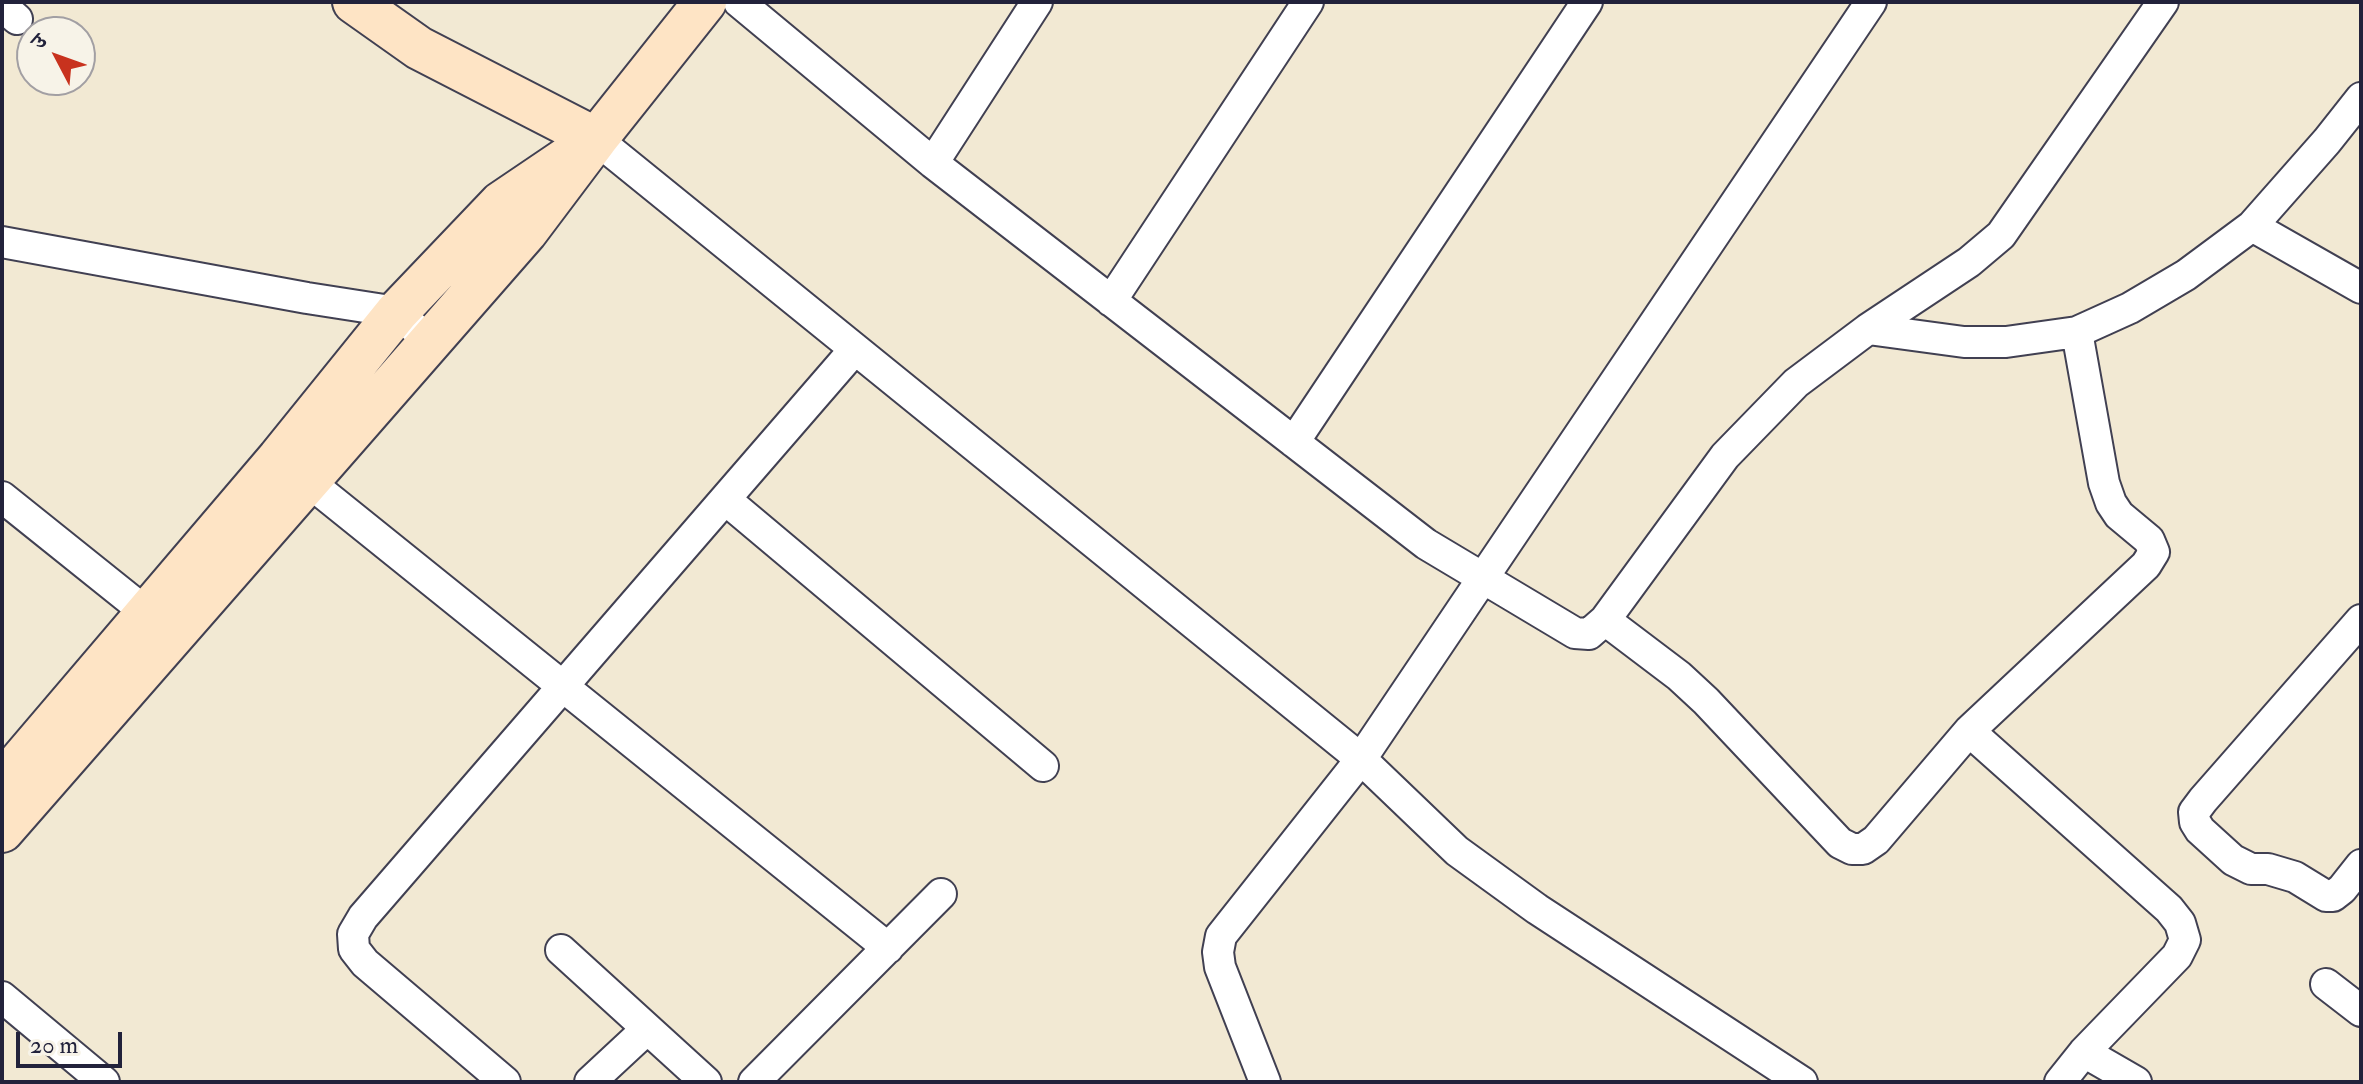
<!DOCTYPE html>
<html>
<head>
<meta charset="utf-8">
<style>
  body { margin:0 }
  #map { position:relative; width:2363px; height:1084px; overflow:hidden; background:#f2e9d3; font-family:"IM FELL Double Pica","Noto Serif Devanagari",serif }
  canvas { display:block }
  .frame { position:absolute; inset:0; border:4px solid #22223b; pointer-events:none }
  .north { position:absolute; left:16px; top:16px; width:80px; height:80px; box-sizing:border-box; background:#f7f3e8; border:2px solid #a29fa3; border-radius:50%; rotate:311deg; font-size:22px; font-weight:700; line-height:32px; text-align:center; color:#22223b }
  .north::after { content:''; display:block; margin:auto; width:28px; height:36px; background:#c8321e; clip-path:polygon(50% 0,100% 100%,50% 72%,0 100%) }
  .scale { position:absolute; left:16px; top:1032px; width:106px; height:36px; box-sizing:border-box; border:4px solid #22223b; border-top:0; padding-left:10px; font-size:24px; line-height:28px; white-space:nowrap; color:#22223b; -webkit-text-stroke:6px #f7f3e8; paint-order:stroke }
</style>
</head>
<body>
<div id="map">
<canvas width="2363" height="1084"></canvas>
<div class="frame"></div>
<div class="north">उ</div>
<div class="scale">20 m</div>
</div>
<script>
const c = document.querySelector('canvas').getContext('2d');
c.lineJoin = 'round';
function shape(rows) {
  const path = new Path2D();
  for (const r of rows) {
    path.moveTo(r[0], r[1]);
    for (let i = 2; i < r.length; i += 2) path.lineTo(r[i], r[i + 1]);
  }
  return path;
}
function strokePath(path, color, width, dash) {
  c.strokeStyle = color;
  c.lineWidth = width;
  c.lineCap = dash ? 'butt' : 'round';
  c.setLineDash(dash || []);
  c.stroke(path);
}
const street = shape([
  [739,2,933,163,1426,544,1575,633,1589,634,1605,620,1725,456,1796,383,1868,329,1964,342,2006,342,2077,332,2130,308,2186,275,2252,226,2327,141,2361,98],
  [2,6,17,19],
  [596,139,1361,759,1457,851,1537,909,1802,1082],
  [933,163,1037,2],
  [2252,226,2361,288],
  [2,242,307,298,397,312,430,342],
  [1111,301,1308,2],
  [1868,329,1969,262,2001,235,2163,2],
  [1294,442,1587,2],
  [294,470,888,948],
  [2,497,163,626],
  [726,500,1043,766],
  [1605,620,1679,676,1706,701,1840,843,1852,849,1863,849,1876,840,1969,731,2146,565,2154,552,2149,540,2119,515,2111,503,2104,483,2077,332],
  [2361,620,2203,800,2194,812,2195,822,2200,830,2233,860,2251,869,2268,869,2295,877,2326,896,2333,896,2342,889,2361,865],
  [1969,731,2169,909,2180,923,2185,940,2177,956,2084,1052,2060,1082],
  [561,950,706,1082],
  [2326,984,2361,1011],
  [2,997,104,1082],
  [2084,1052,2136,1082],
  [505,1082,365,963,354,949,353,934,363,917,855,349],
  [590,1082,647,1029],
  [754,1082,941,894],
  [1265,1082,1220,967,1218,952,1221,936,1361,759,1871,2]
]);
const secondary = shape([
  [354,2,419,48,596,139],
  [2,783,279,458,397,312,501,203,569,157],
  [2,831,526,232,596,139,705,2]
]);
strokePath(street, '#414052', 34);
strokePath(secondary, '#414052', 46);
strokePath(street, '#fff', 30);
strokePath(secondary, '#fee4c5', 42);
</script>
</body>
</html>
